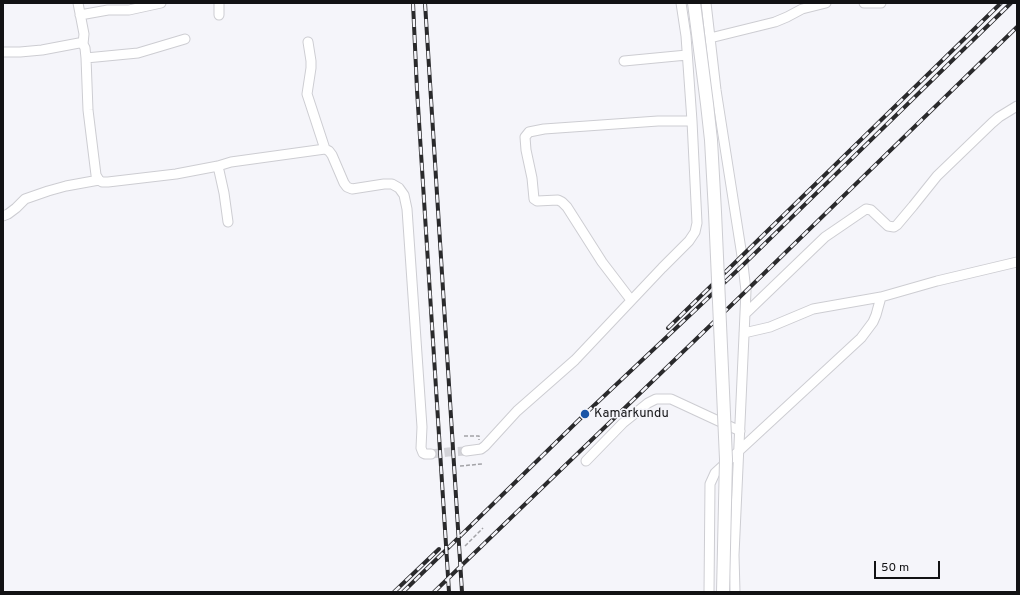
<!DOCTYPE html>
<html>
<head>
<meta charset="utf-8">
<style>
  body { margin:0 }
  #map { position:relative; width:1020px; height:595px; overflow:hidden; background:#f5f5fa; font-family:Overpass,sans-serif }
  canvas { display:block }
  .frame { position:absolute; inset:0; border:4px solid #121214; pointer-events:none }
  .scale { position:absolute; left:874px; top:561px; width:66px; height:18px; box-sizing:border-box; border:2px solid #121214; border-top:0; padding-left:5px; font-size:12px; line-height:14px; white-space:nowrap; color:#121214; -webkit-text-stroke:3px #f5f5fa; paint-order:stroke }
</style>
</head>
<body>
<div id="map">
<canvas width="1020" height="595"></canvas>
<div class="frame"></div>
<div class="scale">50 m</div>
</div>
<script>
const c = document.querySelector('canvas').getContext('2d');
c.lineJoin = 'round';
function shape(rows) {
  const path = new Path2D();
  for (const r of rows) {
    path.moveTo(r[0], r[1]);
    for (let i = 2; i < r.length; i += 2) path.lineTo(r[i], r[i + 1]);
  }
  return path;
}
function strokePath(path, color, width, dash) {
  c.strokeStyle = color;
  c.lineWidth = width;
  c.lineCap = dash ? 'butt' : 'round';
  c.setLineDash(dash || []);
  c.stroke(path);
}
function write(font, color, halo, rows, align = 'center') {
  c.font = font + ' Overpass,sans-serif';
  c.lineWidth = 3;
  c.setLineDash([]);
  c.textBaseline = 'middle';
  c.strokeStyle = halo;
  c.fillStyle = color;
  for (const [text, x, y, turn = 0] of rows) {
    c.save();
    c.translate(x, y);
    c.rotate((+turn || 0) * Math.PI / 180);
    c.textAlign = isNaN(turn) ? turn : align;
    if (halo) c.strokeText(text, 0, 0);
    c.fillText(text, 0, 0);
    c.restore();
  }
}
const minorTunnel = shape([
  [431,454,448,452,466,451]
]);
const path = shape([
  [464,436,479,436,479,440],
  [460,466,482,464],
  [465,546,483,528]
]);
const minor = shape([
  [78,3,84,34,83,44],
  [219,3,219,15],
  [706,3,716,90,742,256,746,291,734,555,735,592],
  [864,3,881,3],
  [80,15,108,10,129,10,161,3],
  [710,38,775,22,787,17,802,9,826,3],
  [308,42,311,61,311,68,307,94,325,149],
  [3,52,20,52,42,50,79,43,83,44,85,48,86,58,88,110,96,175,99,180,102,182,108,182,176,174,218,166,231,162,325,149,329,151,332,155,344,183,347,187,352,189,384,184,392,184,399,188,404,195,407,209,422,427,421,448,423,453,425,454,431,454],
  [86,58,138,53,185,39],
  [624,61,687,55],
  [218,166,224,193,228,222],
  [3,216,8,214,16,208,25,199,48,191,66,186,99,180],
  [631,300,602,262,567,207,562,202,558,200,537,201,534,199,532,178,526,150,525,137,529,132,544,129,658,121,692,121],
  [745,314,825,237,866,209,871,210,888,226,894,227,897,225,913,206,937,176,992,123,999,117,1017,106],
  [744,333,770,327,813,309,881,297,937,281,1017,262],
  [466,451,481,449,485,446,517,411,575,360,662,268,689,241,695,232,697,223,692,121,686,36,681,3],
  [586,461,623,423,648,403,656,399,671,399,740,431],
  [709,592,710,484,715,473,861,338,873,322,876,315,881,297]
]);
const rail = shape([
  [413,3,417,90,449,592],
  [425,3,462,592],
  [668,328,1001,3],
  [394,592,439,549],
  [403,592,585,414,743,265,1011,3],
  [434,592,746,291,1017,27]
]);
const majorBridge = shape([
  [694,3,707,104,711,140,715,212,726,459,723,592]
]);
const markers = [
  [585,414,5,"#1a55a7"]
];
const poiNames = [
  ["Kamarkundu",594,414]
];
strokePath(minorTunnel, '#d3d3d8', 9, [9, 4.5]);
strokePath(minor, '#cdcdd2', 11);
strokePath(path, '#a3a3a7', 1.5, [4, 2]);
strokePath(minor, '#fff', 9);
strokePath(rail, '#2a2a2c', 4);
strokePath(rail, '#f5f5fa', 2.5, [8]);
strokePath(majorBridge, '#cdcdd2', 14, []);
strokePath(majorBridge, '#fff', 12);
for (const [x, y, r, color] of markers) {
  const dot = new Path2D();
  dot.arc(x, y, r, 0, 2 * Math.PI);
  c.fillStyle = color;
  c.fill(dot);
  strokePath(dot, '#f5f5fa', 1.5);
}
write('13px', '#121214', '#f5f5fa', poiNames, 'left');
</script>
</body>
</html>
